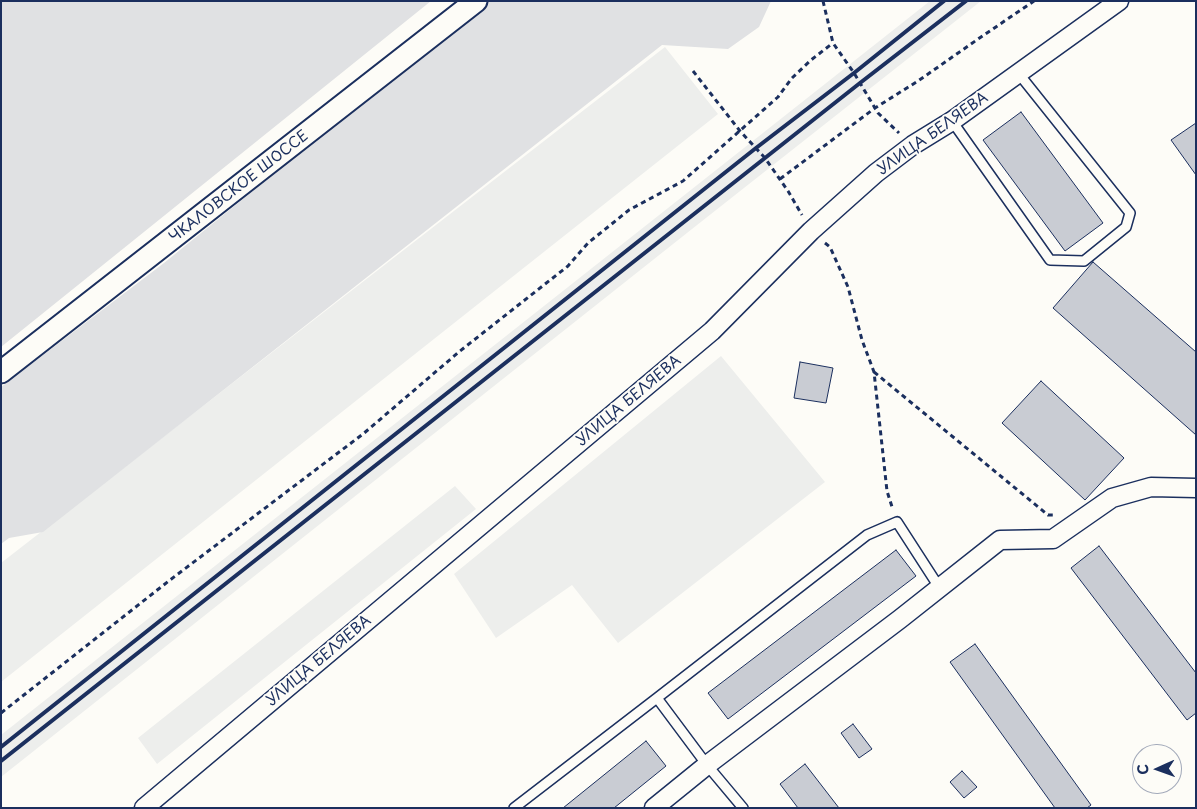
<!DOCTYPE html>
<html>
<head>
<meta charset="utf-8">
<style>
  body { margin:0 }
  #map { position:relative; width:1197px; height:809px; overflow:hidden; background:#fdfcf7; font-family:"Playpen Sans",sans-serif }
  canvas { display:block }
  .frame { position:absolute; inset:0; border:2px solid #1b2f5e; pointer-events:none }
  .north { position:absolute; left:1132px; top:744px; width:50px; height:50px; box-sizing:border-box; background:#fdfcf7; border:1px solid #a3aaba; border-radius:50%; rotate:268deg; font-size:14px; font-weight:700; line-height:20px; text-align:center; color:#1b2f5e }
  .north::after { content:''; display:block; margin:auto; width:18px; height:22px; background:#1b2f5e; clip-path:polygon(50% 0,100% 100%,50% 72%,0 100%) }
</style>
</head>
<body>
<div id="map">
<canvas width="1197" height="809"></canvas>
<div class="frame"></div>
<div class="north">С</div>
</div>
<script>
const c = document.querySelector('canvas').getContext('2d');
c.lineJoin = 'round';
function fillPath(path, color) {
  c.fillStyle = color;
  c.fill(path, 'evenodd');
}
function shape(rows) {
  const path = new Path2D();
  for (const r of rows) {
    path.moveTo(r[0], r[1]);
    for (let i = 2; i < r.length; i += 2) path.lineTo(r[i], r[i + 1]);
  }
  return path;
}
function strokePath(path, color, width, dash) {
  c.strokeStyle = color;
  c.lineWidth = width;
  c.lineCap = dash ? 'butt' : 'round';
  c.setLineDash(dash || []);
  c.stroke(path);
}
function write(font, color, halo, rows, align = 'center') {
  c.font = font + ' "Playpen Sans",sans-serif';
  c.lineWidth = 4;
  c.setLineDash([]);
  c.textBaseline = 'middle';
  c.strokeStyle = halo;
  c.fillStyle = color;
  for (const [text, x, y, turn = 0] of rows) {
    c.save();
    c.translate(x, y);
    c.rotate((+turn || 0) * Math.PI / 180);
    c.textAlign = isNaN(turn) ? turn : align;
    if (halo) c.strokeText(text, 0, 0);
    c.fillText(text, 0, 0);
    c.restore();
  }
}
const built = shape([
  [930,1,981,1,692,229,1,777,1,735],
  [665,47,718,114,1,682,1,563],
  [721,356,825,482,618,643,572,585,496,638,454,574],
  [455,486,476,509,157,764,138,738]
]);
const green = shape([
  [1,1,431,1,1,347],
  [487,1,771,1,759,27,728,49,662,45,43,532,9,538,1,544,1,387,164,263]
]);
const building = shape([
  [1021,112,1103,223,1065,251,983,140,1021,112],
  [1196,123,1196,175,1171,140,1196,123],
  [1093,262,1196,352,1196,435,1053,308,1093,262],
  [800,362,833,368,826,403,794,398,800,362],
  [1041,381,1124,458,1085,500,1002,423,1041,381],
  [1099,546,1196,673,1196,713,1187,720,1071,568,1099,546],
  [896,550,916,576,728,719,708,693,896,550],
  [975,644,1091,805,1087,808,1055,808,950,662,975,644],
  [853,724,872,749,859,758,841,733,853,724],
  [646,741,666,766,614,808,563,808,646,741],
  [805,764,839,808,798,808,780,784,805,764],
  [962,771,977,787,964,798,950,782,962,771]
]);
const path = shape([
  [823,1,833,43,854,73,878,113,899,133],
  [693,71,740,131,765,158,788,191,802,215],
  [780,179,875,108,918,81,981,37,1034,1],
  [825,243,830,247,848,287,862,340,874,372,887,491,893,510],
  [874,372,1048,515,1055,515],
  [1,713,170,580,363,434,460,351,568,266,588,243,629,210,683,181,778,97,792,78,811,60,833,43]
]);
const service = shape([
  [952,121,1050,260,1084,261,1126,227,1130,213,1019,74],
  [657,698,707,765,743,808],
  [514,808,657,698,867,535,897,522,939,587]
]);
const minor = shape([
  [144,808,712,331,811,231,876,173,913,145,952,121,1119,1],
  [654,808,707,765,900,619,1000,540,1053,539,1112,498,1151,487,1196,488]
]);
const tertiary = shape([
  [1,372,476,1]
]);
const rail = shape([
  [1,747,756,148,854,73,944,1],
  [1,761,860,83,966,1]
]);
const streetNames = [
  ["УЛИЦА БЕЛЯЕВА",933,134,-35],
  ["ЧКАЛОВСКОЕ ШОССЕ",239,187,-38],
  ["УЛИЦА БЕЛЯЕВА",629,401,-40],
  ["УЛИЦА БЕЛЯЕВА",319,661,-40]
];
fillPath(built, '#edeeec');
fillPath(green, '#e0e1e3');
fillPath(building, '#c9ccd3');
strokePath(building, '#1b2f5e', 1);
strokePath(service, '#1b2f5e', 12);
strokePath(minor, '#1b2f5e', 21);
strokePath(tertiary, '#1b2f5e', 25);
strokePath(path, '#1b2f5e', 3, [5, 4]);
strokePath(service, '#fdfcf7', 9);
strokePath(minor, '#fdfcf7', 18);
strokePath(tertiary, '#fdfcf7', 21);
strokePath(rail, '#1b2f5e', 4);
write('15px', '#1b2f5e', '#fdfcf7', streetNames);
</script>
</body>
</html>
